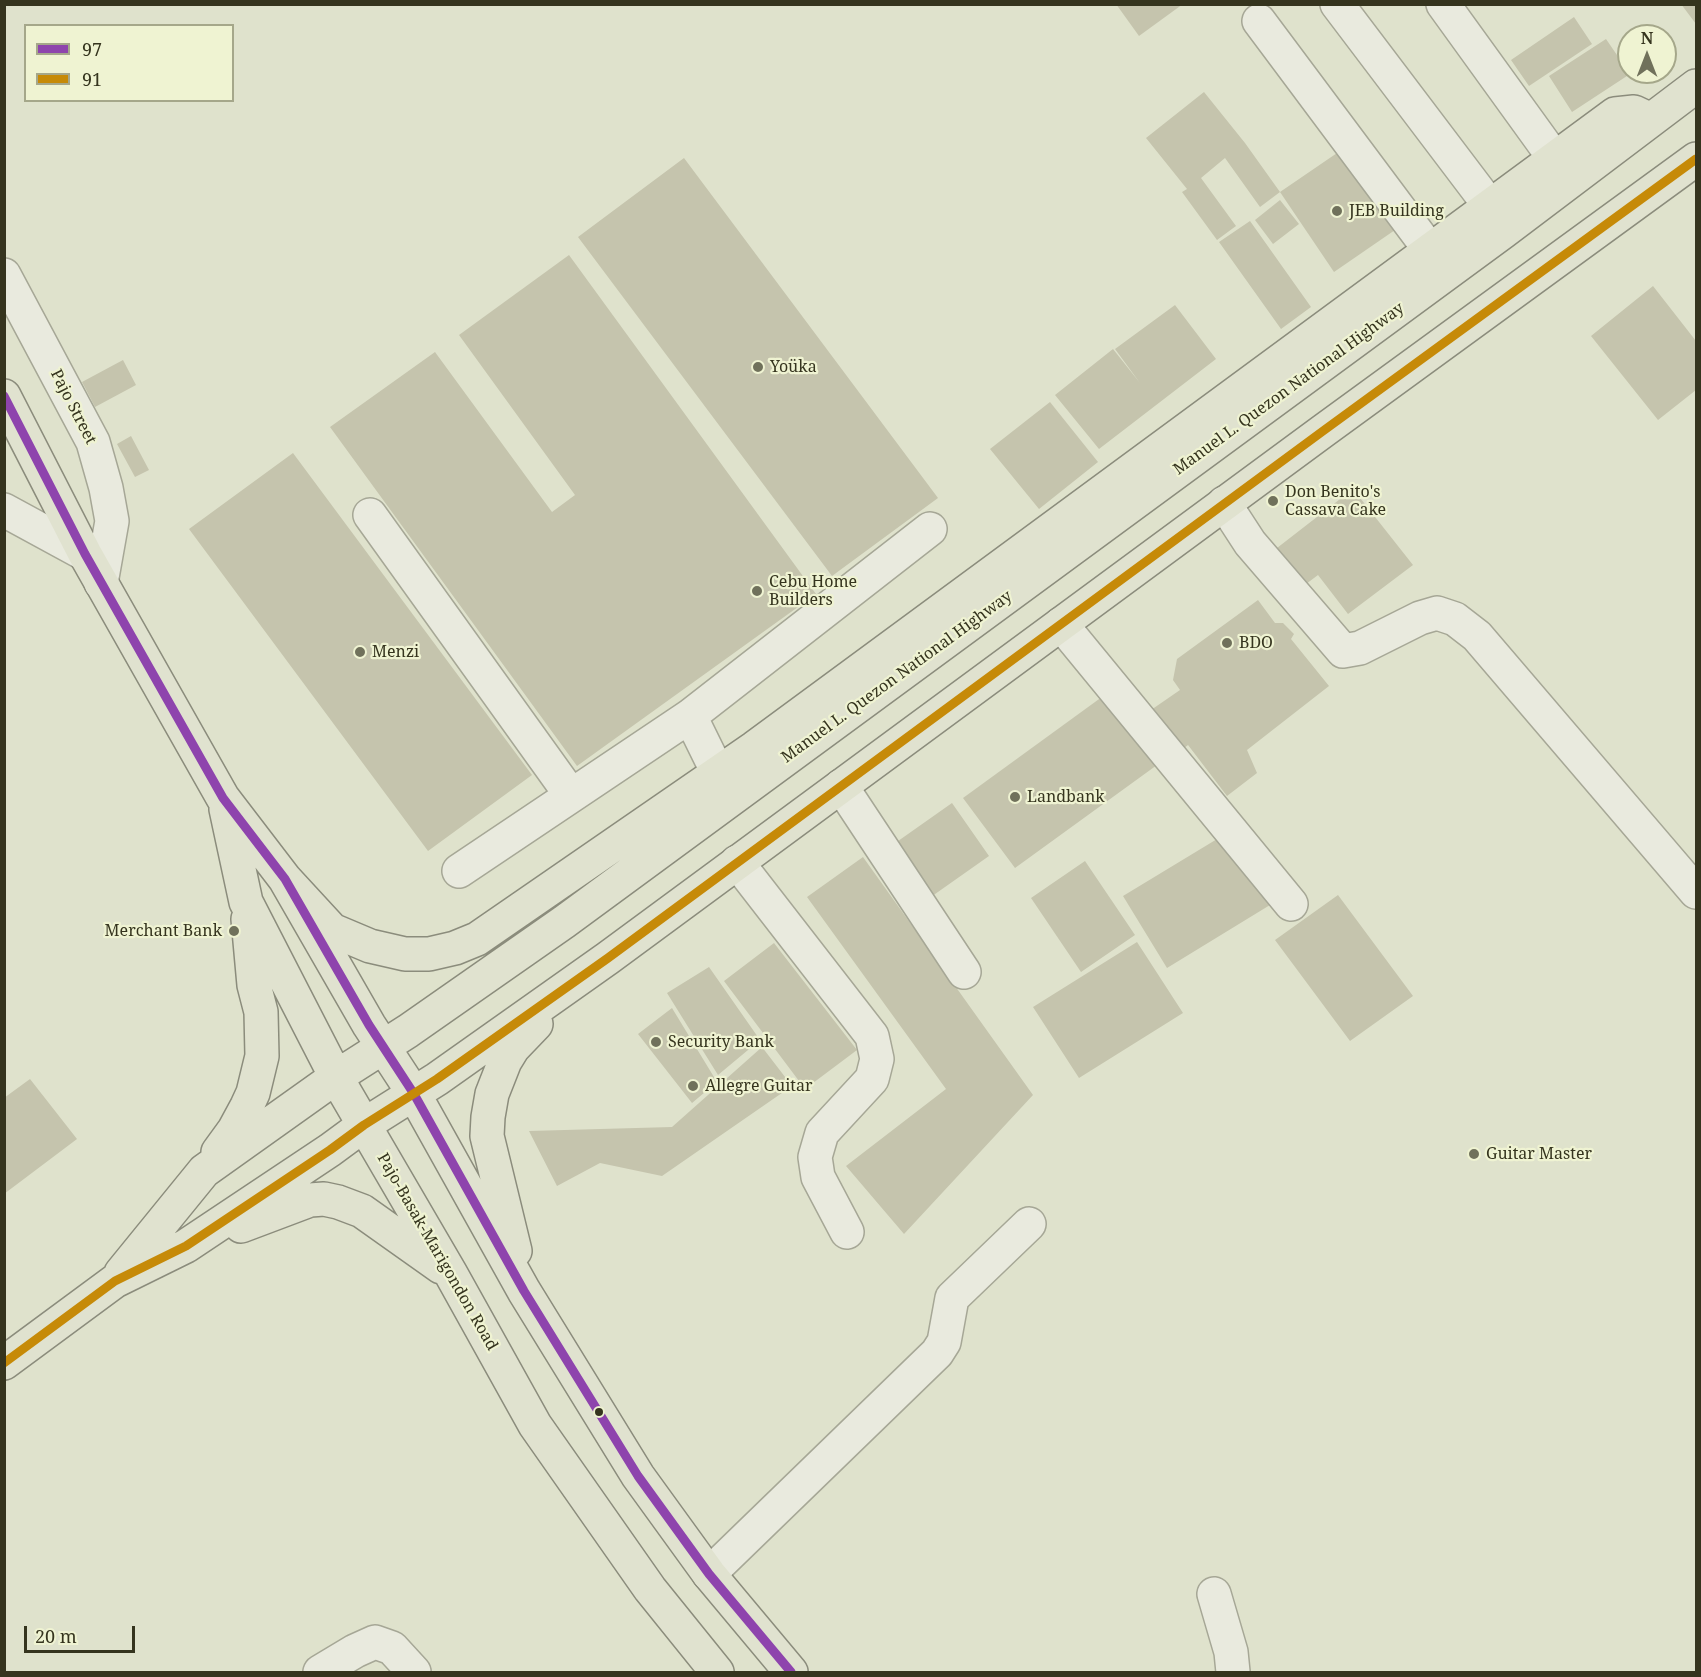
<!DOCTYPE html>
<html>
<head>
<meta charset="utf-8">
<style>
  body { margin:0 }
  #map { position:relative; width:1701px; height:1677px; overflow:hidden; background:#dfe2cc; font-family:"Noto Serif",serif }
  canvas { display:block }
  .frame { position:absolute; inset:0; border:6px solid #35341e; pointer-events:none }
  .legend { position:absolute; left:24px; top:24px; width:210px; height:78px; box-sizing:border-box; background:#eff3d2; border:2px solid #a5a78a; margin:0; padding:8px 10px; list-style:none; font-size:18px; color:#35341e }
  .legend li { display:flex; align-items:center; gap:12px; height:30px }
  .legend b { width:30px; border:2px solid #a5a78a }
  .north { position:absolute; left:1617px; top:24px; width:60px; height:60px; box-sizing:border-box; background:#eff3d2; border:2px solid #a5a78a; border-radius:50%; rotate:0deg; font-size:16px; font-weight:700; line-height:24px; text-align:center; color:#35341e }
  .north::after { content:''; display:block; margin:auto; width:21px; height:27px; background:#70715b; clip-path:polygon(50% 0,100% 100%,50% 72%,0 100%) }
  .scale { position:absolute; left:24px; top:1626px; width:111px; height:27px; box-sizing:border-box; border:3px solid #35341e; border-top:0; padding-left:8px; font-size:18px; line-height:21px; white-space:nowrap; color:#35341e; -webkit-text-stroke:4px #eff3d2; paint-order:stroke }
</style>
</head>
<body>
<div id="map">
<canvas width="1701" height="1677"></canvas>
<div class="frame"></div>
<ul class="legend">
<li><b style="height:8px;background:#8e44ad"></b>97</li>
<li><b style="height:8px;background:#c68a08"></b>91</li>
</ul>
<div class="north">N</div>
<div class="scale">20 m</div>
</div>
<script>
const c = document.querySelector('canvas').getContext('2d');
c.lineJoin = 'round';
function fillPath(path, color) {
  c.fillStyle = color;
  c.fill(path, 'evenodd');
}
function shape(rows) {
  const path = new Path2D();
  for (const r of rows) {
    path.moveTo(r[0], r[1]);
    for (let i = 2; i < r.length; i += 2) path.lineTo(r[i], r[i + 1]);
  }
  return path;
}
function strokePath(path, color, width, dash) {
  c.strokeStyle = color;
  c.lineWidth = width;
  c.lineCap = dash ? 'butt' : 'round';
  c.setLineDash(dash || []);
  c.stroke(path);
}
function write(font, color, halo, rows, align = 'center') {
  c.font = font + ' "Noto Serif",serif';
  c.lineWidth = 4.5;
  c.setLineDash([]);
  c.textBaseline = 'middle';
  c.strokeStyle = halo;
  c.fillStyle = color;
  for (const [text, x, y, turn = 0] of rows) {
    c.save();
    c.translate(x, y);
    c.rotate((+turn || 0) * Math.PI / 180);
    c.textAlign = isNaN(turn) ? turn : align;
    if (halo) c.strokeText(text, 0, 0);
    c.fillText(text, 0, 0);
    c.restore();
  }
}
const building = shape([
  [1116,4,1183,4,1139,36],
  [1681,4,1696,4,1696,24],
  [1574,17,1592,44,1529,86,1511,60],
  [1606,39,1630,74,1572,112,1549,76],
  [1204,92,1245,143,1280,192,1260,207,1225,158,1201,178,1236,226,1217,240,1182,192,1187,189,1146,138],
  [1340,151,1395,230,1334,272,1280,192],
  [684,158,938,498,832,576,578,237],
  [1280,200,1299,224,1273,244,1255,220],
  [1250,221,1311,307,1281,329,1219,242],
  [569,255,816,594,577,766,330,427,435,352,552,512,575,495,459,335],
  [1653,286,1696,341,1696,390,1658,420,1591,336],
  [1175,305,1216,359,1099,449,1055,395,1113,349,1140,383,1115,349],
  [123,360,136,385,95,407,82,382],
  [1050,402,1098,462,1039,509,990,449],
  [131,436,149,470,135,477,117,444],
  [293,453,532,775,428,851,189,529],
  [1353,489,1413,565,1348,614,1318,575,1306,584,1277,548],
  [1258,600,1275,623,1283,623,1294,634,1291,639,1329,686,1247,750,1257,773,1227,796,1188,745,1174,756,1151,710,1180,690,1173,680,1177,659],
  [1106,694,1157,765,1015,868,963,798],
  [952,803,989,856,928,899,891,846],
  [1227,833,1270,905,1167,968,1123,896],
  [863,857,1033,1095,904,1234,846,1166,946,1089,807,897],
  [1085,861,1135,935,1081,972,1031,898],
  [1338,895,1413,996,1350,1041,1275,940],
  [1137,942,1183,1013,1079,1078,1033,1007],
  [774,943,857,1050,805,1089,724,981],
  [709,967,760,1040,718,1075,667,993],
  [672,1008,717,1082,692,1103,638,1034],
  [762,1047,792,1086,662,1176,600,1163,557,1186,529,1131,672,1127],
  [30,1079,77,1139,4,1194,4,1098]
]);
const minor = shape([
  [1337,4,1490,206],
  [1443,4,1555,159],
  [1259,21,1430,250],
  [4,275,93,442,106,488,112,521,101,583],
  [1224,503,1250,543,1343,651,1360,648,1420,618,1437,613,1455,619,1477,636,1696,892],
  [4,510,85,554],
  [370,515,571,795],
  [1061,624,1291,904],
  [690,716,718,773],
  [841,786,964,972],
  [737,862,872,1036,877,1059,872,1079,822,1133,815,1157,818,1177,847,1232],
  [459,871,690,716,930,529],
  [709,1574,937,1353,944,1342,952,1298,1029,1224],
  [1214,1594,1231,1652,1233,1672],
  [320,1672,355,1651,375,1642,392,1648,414,1672]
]);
const major = shape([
  [4,396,85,554,223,798,285,879,369,1025,414,1094,524,1291,638,1476,709,1574,791,1672],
  [226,809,246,902,336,1077,451,1274,535,1425,650,1589,717,1672],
  [285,879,332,930,370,946,405,954,429,954,455,948,477,939,754,748,1615,114,1634,112,1651,120],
  [218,1152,234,1130,247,1106,253,1093,262,1056,261,1012,254,985,248,919],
  [241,1226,310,1200,324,1199,338,1202,362,1211,441,1267],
  [515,1251,487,1136,488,1117,492,1094,505,1061,513,1048,536,1024],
  [121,1273,204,1171,336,1077,408,1031,564,922,1503,232,1696,86],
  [4,1363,115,1281,186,1246,330,1150,364,1125,437,1079,608,958,1323,431,1696,159]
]);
const bus1 = shape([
  [4,396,85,554,223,798,285,879,369,1025,414,1094,524,1291,638,1476,709,1574,791,1672]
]);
const bus2 = shape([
  [4,1363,115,1281,186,1246,330,1150,364,1125,437,1079,608,958,1323,431,1696,159]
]);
const markers = [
  [1337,211,6,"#70715b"],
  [758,367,6,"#70715b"],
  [1273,501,6,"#70715b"],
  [757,591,6,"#70715b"],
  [1227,643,6,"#70715b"],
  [360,652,6,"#70715b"],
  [1015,797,6,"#70715b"],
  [234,931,6,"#70715b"],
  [656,1042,6,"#70715b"],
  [693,1086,6,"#70715b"],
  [1474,1154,6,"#70715b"],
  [599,1412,5,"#35341e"]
];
const poiNames = [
  ["JEB Building",1349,211],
  ["Yoüka",770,367],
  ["Don Benito's",1285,492],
  ["Cassava Cake",1285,510],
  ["Cebu Home",769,582],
  ["Builders",769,600],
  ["BDO",1239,643],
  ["Menzi",372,652],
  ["Landbank",1027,797],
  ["Merchant Bank",222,931,"right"],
  ["Security Bank",668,1042],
  ["Allegre Guitar",705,1086],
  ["Guitar Master",1486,1154]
];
const streetNames = [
  ["Manuel L. Quezon National Highway",1289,389,-36],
  ["Pajo Street",73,407,63],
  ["Manuel L. Quezon National Highway",897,677,-36],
  ["Pajo-Basak-Marigondon Road",437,1252,60]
];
fillPath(building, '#c5c4ad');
strokePath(minor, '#a6a796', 36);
strokePath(major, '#8b8c7c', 36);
strokePath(minor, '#e9eade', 33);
strokePath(major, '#e0e2cf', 33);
strokePath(bus1, '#8e44ad', 9);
strokePath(bus2, '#c68a08', 9);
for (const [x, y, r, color] of markers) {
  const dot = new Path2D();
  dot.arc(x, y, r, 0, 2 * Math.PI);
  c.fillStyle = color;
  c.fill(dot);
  strokePath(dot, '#eff3d2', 2);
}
write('16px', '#35341e', '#eff3d2', poiNames, 'left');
write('16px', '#35341e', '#eff3d2', streetNames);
</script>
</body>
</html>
